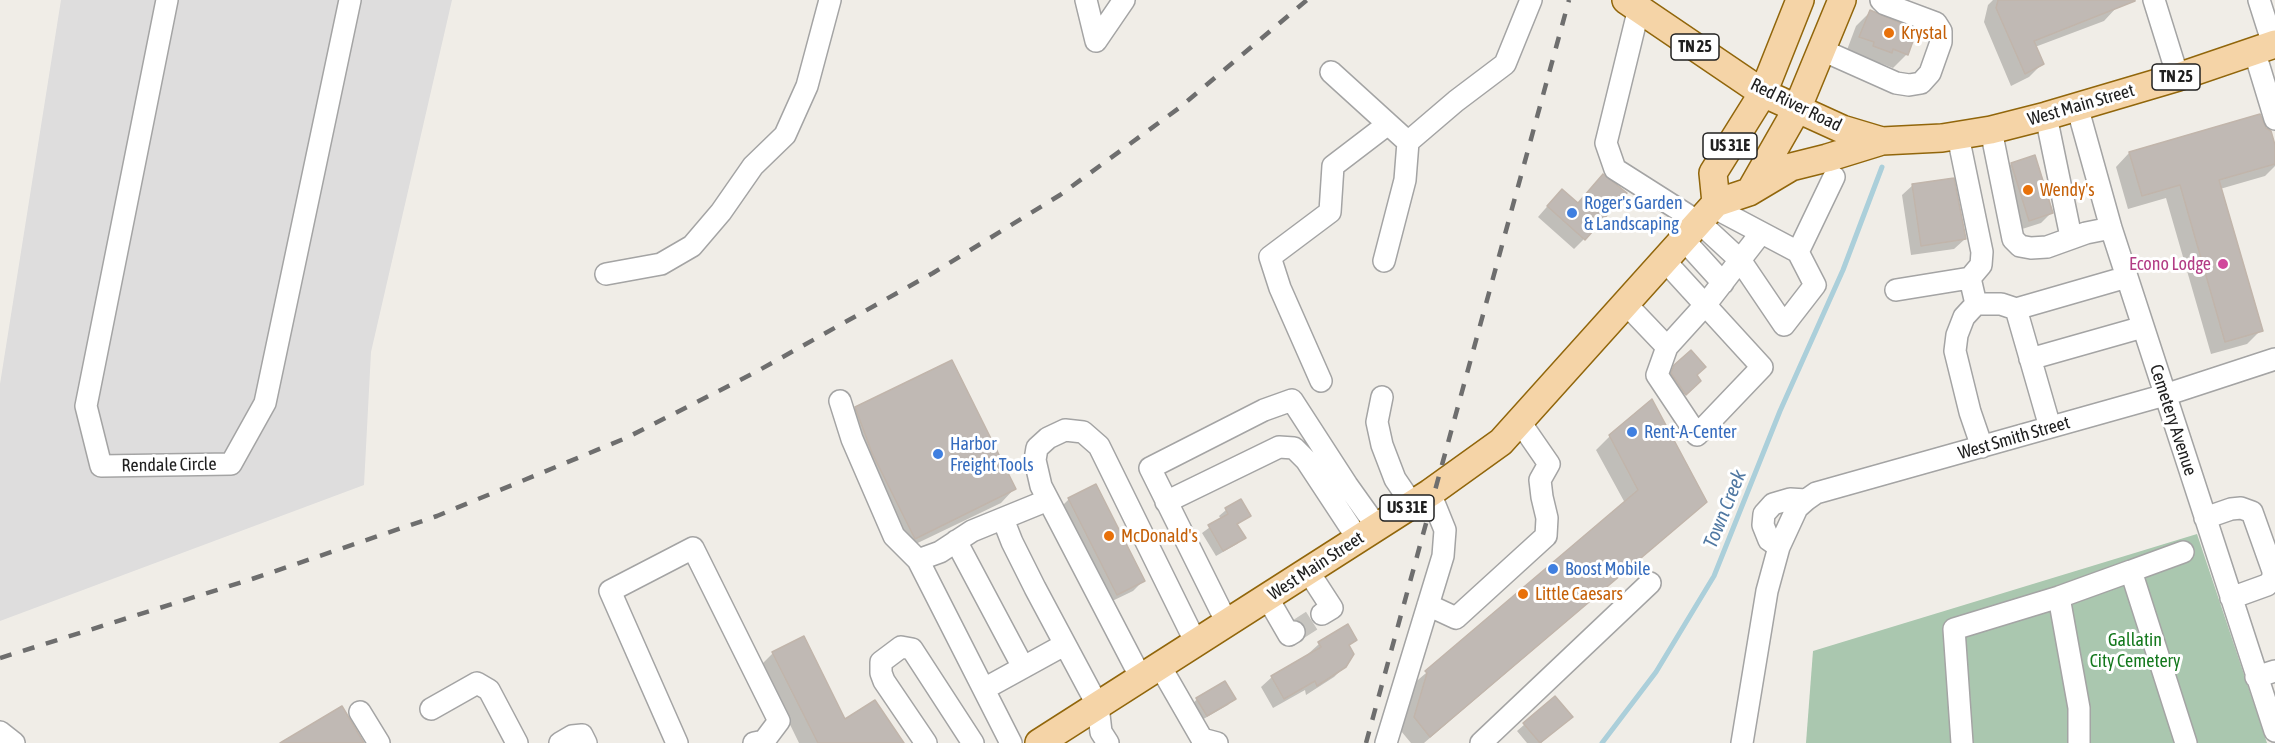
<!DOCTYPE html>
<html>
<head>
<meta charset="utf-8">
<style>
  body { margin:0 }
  canvas { display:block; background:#f0ede7 }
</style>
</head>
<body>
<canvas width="2275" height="743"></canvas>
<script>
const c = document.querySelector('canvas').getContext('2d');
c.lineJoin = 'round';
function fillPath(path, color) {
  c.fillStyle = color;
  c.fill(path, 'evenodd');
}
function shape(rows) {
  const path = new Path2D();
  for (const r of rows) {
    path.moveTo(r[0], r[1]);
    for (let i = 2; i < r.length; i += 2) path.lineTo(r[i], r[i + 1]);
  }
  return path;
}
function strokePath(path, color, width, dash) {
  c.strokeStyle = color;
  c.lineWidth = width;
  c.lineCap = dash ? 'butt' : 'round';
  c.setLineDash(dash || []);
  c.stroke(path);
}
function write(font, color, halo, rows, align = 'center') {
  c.font = font + ' "Asap Condensed",sans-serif';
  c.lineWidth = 6;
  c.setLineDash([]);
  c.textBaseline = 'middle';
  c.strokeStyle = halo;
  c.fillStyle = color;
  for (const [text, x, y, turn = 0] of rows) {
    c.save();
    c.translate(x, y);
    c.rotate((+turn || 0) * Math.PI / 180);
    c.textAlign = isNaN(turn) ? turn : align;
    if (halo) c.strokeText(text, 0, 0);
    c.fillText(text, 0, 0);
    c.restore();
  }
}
const residential = shape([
  [61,0,452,0,371,352,364,485,0,621,0,384]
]);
const cemetery = shape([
  [2197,534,2267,743,1806,743,1813,651]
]);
const shadow = shape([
  [1993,0,2115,0,2117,7,2104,21,2035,47,2043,63,2029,77,2011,86,1984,22,1988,5],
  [1870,12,1907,54,1893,68,1880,63,1877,66,1860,60,1862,56,1847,50,1856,26],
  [2275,151,2275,166,2265,176,2220,189,2261,330,2247,344,2211,354,2166,198,2128,209,2116,167,2129,153],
  [2011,164,2051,213,2041,223,2019,230,2001,174],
  [1913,185,1965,239,1954,249,1911,255,1902,195],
  [1552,201,1584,239,1574,249,1538,217],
  [1675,366,1695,376,1693,387,1678,400,1668,374],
  [856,408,1014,489,1001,503,901,551,843,422],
  [1610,436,1691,515,1424,743,1411,743,1401,731,1414,688,1412,685,1625,503,1596,450],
  [1069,499,1143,581,1133,591,1106,604,1059,509],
  [1226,510,1249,515,1236,525,1244,538,1237,544,1216,556,1202,533,1221,519,1219,516],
  [1347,626,1355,640,1348,647,1345,666,1334,677,1306,695,1305,690,1273,708,1261,687,1272,677,1310,656,1308,654,1319,644],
  [773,653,845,721,902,743,799,743,761,665],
  [1234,698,1228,705,1200,721,1191,706,1197,699],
  [1555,698,1564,723,1541,743,1527,743,1517,731]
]);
const stream = shape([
  [1602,743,1656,672,1714,576,1780,411,1843,270,1882,167]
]);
const building = shape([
  [1998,0,2135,0,2135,1,2034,41,2044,64,2025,74,1996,8,1998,0],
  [1870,10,1917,30,1908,55,1893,49,1892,53,1873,46,1874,42,1859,37,1870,10],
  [2260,114,2266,128,2271,131,2275,145,2275,164,2219,180,2263,331,2225,342,2180,185,2142,196,2129,152,2260,114],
  [2035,155,2053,213,2029,221,2011,163,2035,155],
  [1603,174,1627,193,1585,240,1547,206,1562,189,1578,203,1603,174],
  [1954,178,1966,239,1921,246,1912,184,1954,178],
  [1691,350,1706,367,1697,375,1701,381,1686,395,1671,373,1674,365,1691,350],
  [952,360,1016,489,915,539,872,453,855,407,952,360],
  [1652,399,1707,502,1430,737,1414,717,1427,673,1425,671,1638,490,1609,435,1652,399],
  [1096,484,1145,581,1117,595,1068,498,1096,484],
  [1241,499,1251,516,1237,524,1246,538,1223,551,1208,525,1228,514,1225,508,1241,499],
  [1348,624,1357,640,1349,645,1354,654,1346,667,1317,686,1315,681,1284,699,1271,676,1321,647,1318,642,1348,624],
  [804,636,845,719,875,700,904,743,818,743,772,652,804,636],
  [1225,681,1236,699,1207,716,1196,698,1225,681],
  [1555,696,1573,717,1540,743,1523,723,1555,696],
  [342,706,364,743,280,743,342,706]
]);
const minorTunnel = shape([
  [1294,632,1322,614]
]);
const minor = shape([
  [167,0,86,406,101,466,231,464,265,403,350,0],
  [1086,0,1096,41],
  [2154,0,2178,77],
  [2259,0,2273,44],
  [1639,8,1606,143,1615,169,1700,223,1740,260,1784,325,1815,285,1798,252],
  [1096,41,1124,0],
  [1822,50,1896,83,1909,85,1921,83,1930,73,1941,42,1941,31,1936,23,1885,4,1881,0],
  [2254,50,2275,119],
  [1331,72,1408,142,1456,101,1505,64,1531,0],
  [2077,106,2111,228,2275,731],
  [2046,116,2071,237],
  [1991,130,2013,239,2020,246,2031,248,2047,247,2086,233,2111,228],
  [1958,136,1982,252,1981,265,1970,278],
  [1713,207,1798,252,1834,177],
  [1684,240,1723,283],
  [1384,261,1405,180,1408,142],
  [1665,261,1762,367,1697,435,1657,375,1667,347],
  [606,274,661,264,692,246,721,212,753,166,785,135,807,86,830,0],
  [1896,290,1970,278,1976,304,2001,304,2016,309],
  [1626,304,1667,347,1706,304,1761,233],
  [1976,304,1964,317,1957,335,1955,351,1970,412,1982,447],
  [2030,359,2143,327],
  [1321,381,1280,288,1270,257,1330,212,1333,166,1388,124],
  [1382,397,1377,422,1382,445,1395,479,1412,504],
  [840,401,852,439,894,536,918,560,1011,743],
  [2050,427,2016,309,2127,277],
  [1166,502,1279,447,1294,448,1306,460,1358,539],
  [2205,518,2231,509,2241,508,2252,512,2273,571,2273,579,2267,585,2231,598],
  [1003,519,1012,542,1035,588,1098,706,1101,732,1108,743],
  [956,541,1023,667],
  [1779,547,1769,540,1763,525,1764,514,1773,504,1790,499,1806,500],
  [2183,552,2131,571,2186,743],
  [918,560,940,552,972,531,1048,500],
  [1308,571,1332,608,1322,614],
  [1267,597,1289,635,1294,632],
  [2059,597,2079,708,2079,743],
  [1428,605,1456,618,1546,536,1547,518,1542,497,1540,480,1549,464,1520,422],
  [1227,623,1150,468,1264,410,1292,400,1347,485,1377,527],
  [1160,666,1202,739,1217,743],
  [2256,677,2275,671],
  [1141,678,1041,486,1035,460,1037,448,1048,438,1065,430,1083,432,1099,446,1196,643],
  [984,689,1064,645],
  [431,709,477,683,489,690,517,743],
  [360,712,379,743],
  [0,732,14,743],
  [560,743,572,736,582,735,586,743],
  [677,743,610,591,693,548,779,721,764,741,754,743],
  [926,743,884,681,881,673,881,662,901,647,912,649,973,743],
  [1386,743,1443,556,1445,530,1430,493],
  [1481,743,1650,583],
  [1742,743,1767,591,1779,547,1797,508,1806,500,1816,493,2165,395,2275,359],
  [1962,743,1954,629,2059,597,2131,571]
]);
const major = shape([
  [1626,0,1763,93,1842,129,1882,141],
  [1752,188,1797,109,1842,0],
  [1716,203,1713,173,1763,93,1800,0],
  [1039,743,1430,493,1501,442,1716,203,1749,192,1791,167,1827,158,1882,141,1942,138,1991,130,2046,116,2178,77,2275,44]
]);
const rail = shape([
  [0,658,252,579,437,516,626,438,754,373,933,273,1060,195,1179,108,1307,0],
  [1366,743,1569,0]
]);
const markers = [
  [1889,33,6,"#e8710a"],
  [2028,190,6,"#e8710a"],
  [1572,213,6,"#3f7fe0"],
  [2223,264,6,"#d1479c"],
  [1632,432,6,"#3f7fe0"],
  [938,454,6,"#3f7fe0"],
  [1109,536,6,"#e8710a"],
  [1553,569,6,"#3f7fe0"],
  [1523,594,6,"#e8710a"]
];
const shields = [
  [1695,47,48],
  [2176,77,48],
  [1730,146,54],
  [1407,508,54]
];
const shieldNames = [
  ["TN 25",1695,47],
  ["TN 25",2176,77],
  ["US 31E",1730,146],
  ["US 31E",1407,508]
];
const foodNames = [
  ["Krystal",1901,33],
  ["Wendy's",2040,190],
  ["McDonald's",1121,536],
  ["Little Caesars",1535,594]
];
const streetNames = [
  ["Red River Road",1796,105,26],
  ["West Main Street",2081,105,-16],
  ["Cemetery Avenue",2173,420,72],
  ["West Smith Street",2014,438,-16],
  ["Rendale Circle",169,465,-1],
  ["West Main Street",1316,566,-33]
];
const shopNames = [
  ["Roger's Garden",1584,203],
  ["& Landscaping",1584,224],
  ["Rent-A-Center",1644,432],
  ["Harbor",950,444],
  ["Freight Tools",950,465],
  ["Boost Mobile",1565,569]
];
const hotelNames = [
  ["Econo Lodge",2211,264]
];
const parkNames = [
  ["Gallatin",2135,640],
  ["City Cemetery",2135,661]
];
const waterNames = [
  ["Town Creek",1725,509,-68]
];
fillPath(residential, '#dedddd');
fillPath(cemetery, '#aac7af');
fillPath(shadow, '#0003');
strokePath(stream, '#abcfda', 5);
fillPath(building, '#c0b9b4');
strokePath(building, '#c1b5ab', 1.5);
strokePath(minorTunnel, '#c6c4bf', 21, [21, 10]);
strokePath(minor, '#a4a4a4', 24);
strokePath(major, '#91660b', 30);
strokePath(minor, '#fff', 21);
strokePath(major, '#f5d4a7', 27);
strokePath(rail, '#6e6e6e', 4.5, [12, 12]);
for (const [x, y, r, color] of markers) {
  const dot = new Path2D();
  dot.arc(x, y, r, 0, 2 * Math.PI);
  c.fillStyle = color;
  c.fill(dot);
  strokePath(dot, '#fff', 2);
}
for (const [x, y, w] of shields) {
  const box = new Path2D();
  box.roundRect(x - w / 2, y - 13, w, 26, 4.5);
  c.fillStyle = '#fff';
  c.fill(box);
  strokePath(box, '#202020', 1.5);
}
write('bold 16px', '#202020', null, shieldNames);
write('18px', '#c56008', '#fff', foodNames, 'left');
write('18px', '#202020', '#fff', streetNames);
write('18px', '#366cbe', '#fff', shopNames, 'left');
write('18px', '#b23c85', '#fff', hotelNames, 'right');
write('18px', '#14781d', '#fff', parkNames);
write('italic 20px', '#5078a2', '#fff', waterNames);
</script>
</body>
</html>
